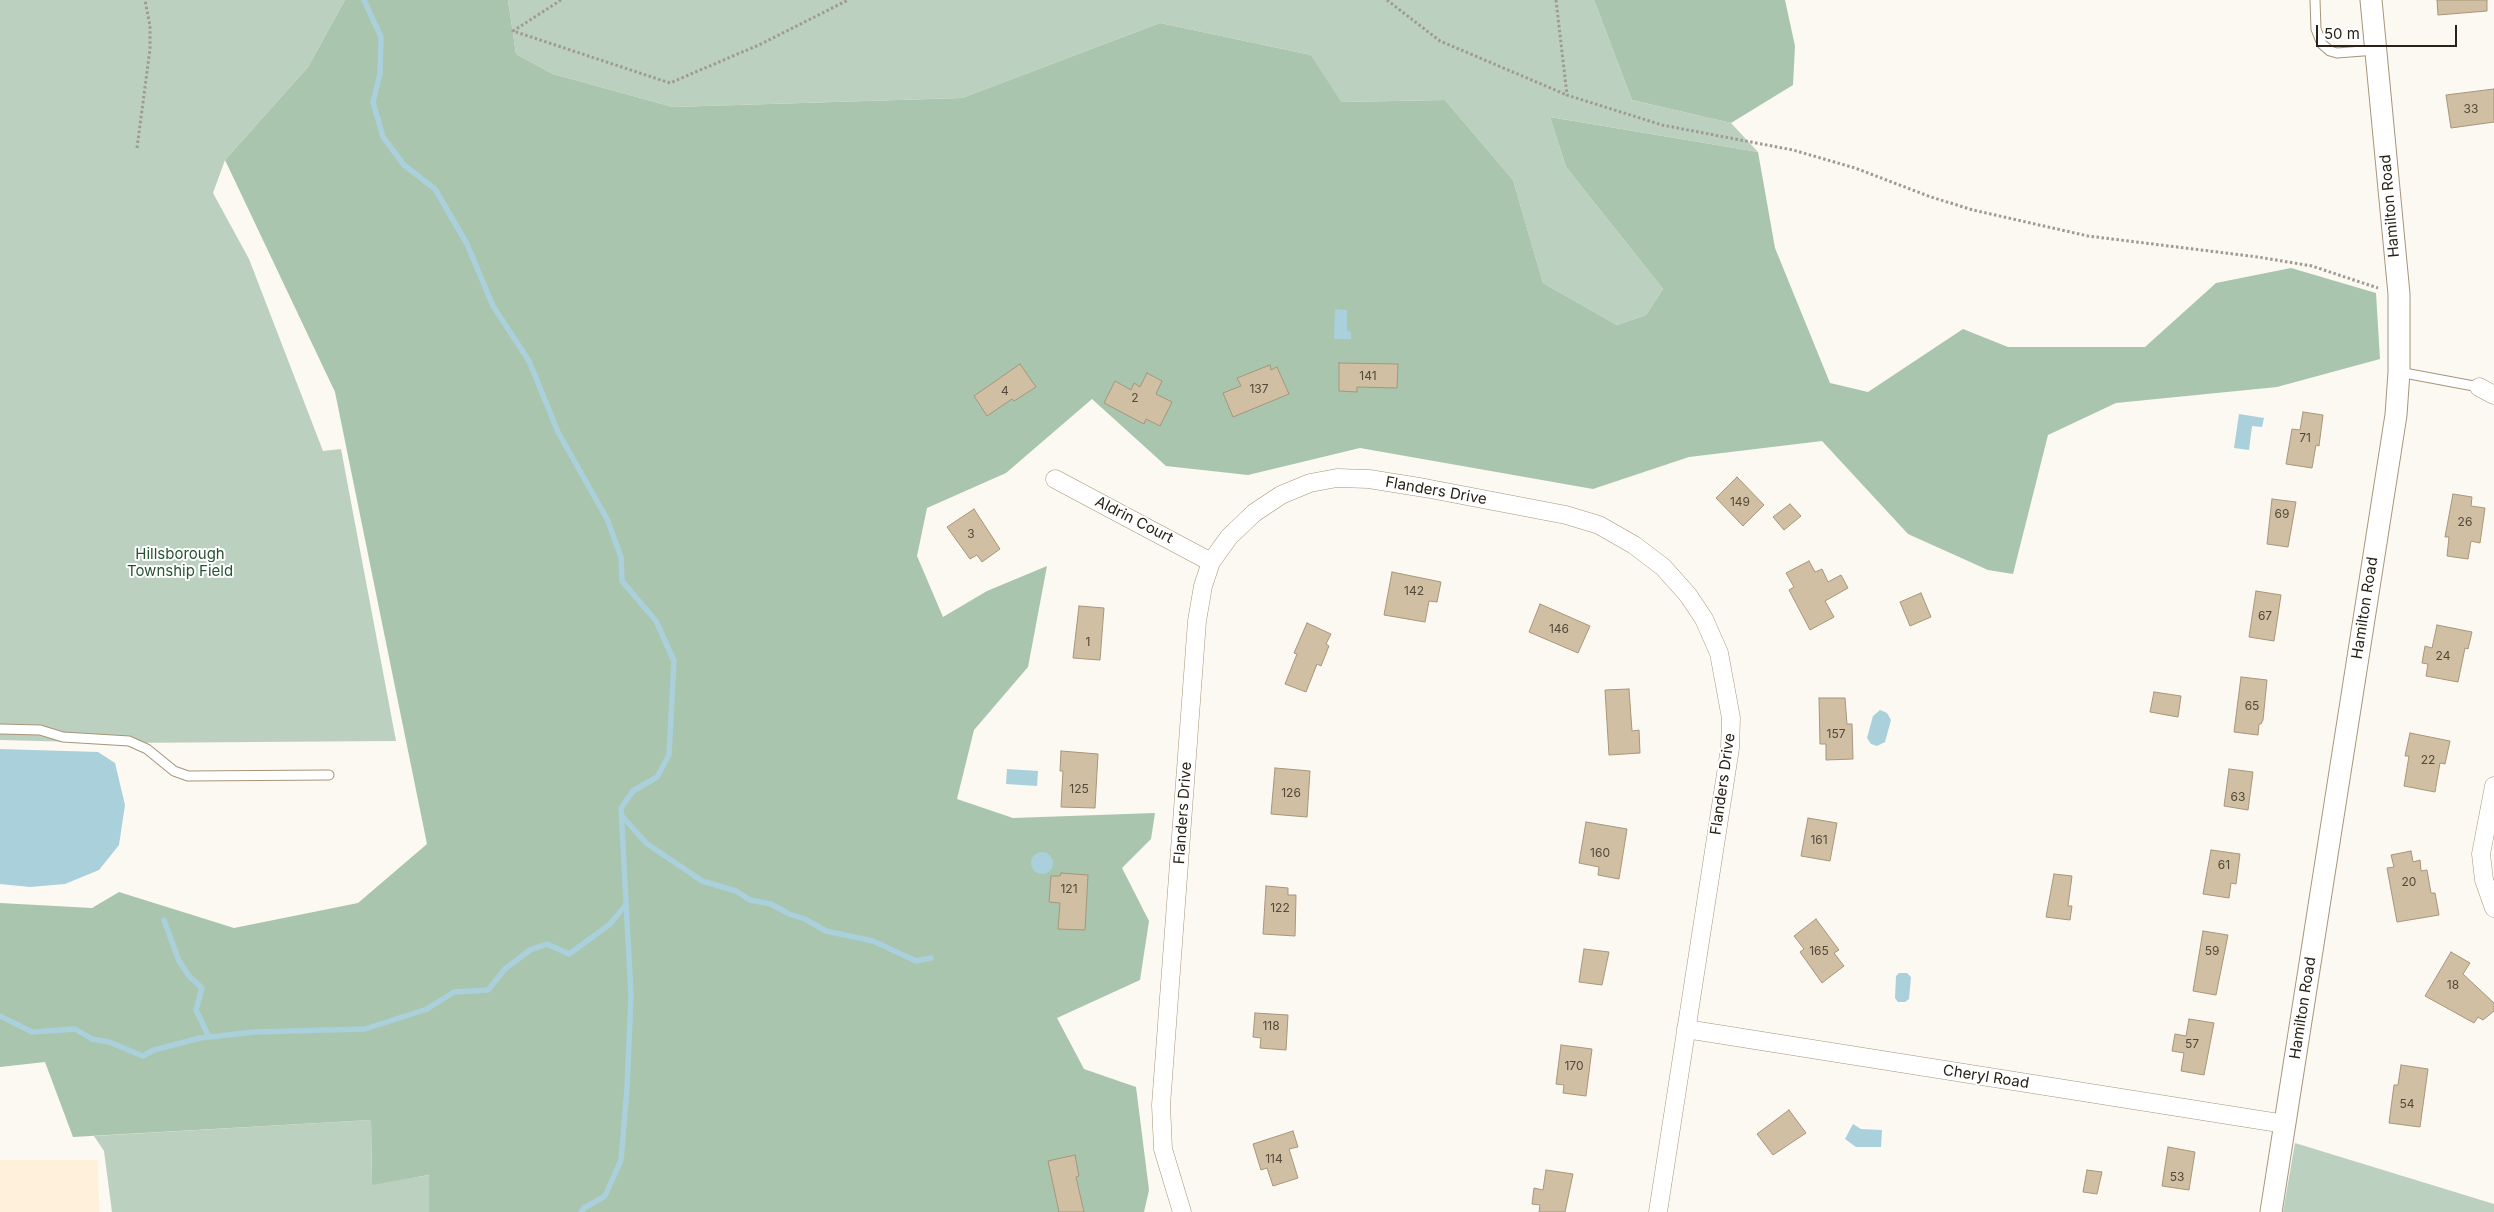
<!DOCTYPE html>
<html>
<head>
<meta charset="utf-8">
<style>
  body { margin:0 }
  #map { position:relative; width:2494px; height:1212px; overflow:hidden; background:#fcf8f2; font-family:Inter,sans-serif }
  canvas { display:block }
  .scale { position:absolute; left:2316px; top:25px; width:141px; height:22px; box-sizing:border-box; border:2px solid #282217; border-top:0; padding-left:6px; font-size:15px; line-height:18px; white-space:nowrap; color:#282217; -webkit-text-stroke:4px #fff; paint-order:stroke }
</style>
</head>
<body>
<div id="map">
<canvas width="2494" height="1212"></canvas>
<div class="scale">50 m</div>
</div>
<script>
const c = document.querySelector('canvas').getContext('2d');
c.lineJoin = 'round';
function fillPath(path, color) {
  c.fillStyle = color;
  c.fill(path, 'evenodd');
}
function shape(rows) {
  const path = new Path2D();
  for (const r of rows) {
    if (r.length === 3) {
      path.moveTo(r[0] + r[2], r[1]);
      path.arc(r[0], r[1], r[2], 0, 2 * Math.PI);
      continue;
    }
    path.moveTo(r[0], r[1]);
    for (let i = 2; i < r.length; i += 2) path.lineTo(r[i], r[i + 1]);
  }
  return path;
}
function strokePath(path, color, width, dash) {
  c.strokeStyle = color;
  c.lineWidth = width;
  c.lineCap = dash ? 'butt' : 'round';
  c.setLineDash(dash || []);
  c.stroke(path);
}
function write(font, color, halo, rows, align = 'center') {
  c.font = font + ' Inter,sans-serif';
  c.lineWidth = 4;
  c.setLineDash([]);
  c.textBaseline = 'middle';
  c.strokeStyle = halo;
  c.fillStyle = color;
  for (const [text, x, y, turn = 0] of rows) {
    c.save();
    c.translate(x, y);
    c.rotate((+turn || 0) * Math.PI / 180);
    c.textAlign = isNaN(turn) ? turn : align;
    if (halo) c.strokeText(text, 0, 0);
    c.fillText(text, 0, 0);
    c.restore();
  }
}
const built = shape([
  [0,1160,98,1160,99,1212,0,1212]
]);
const green = shape([
  [0,0,345,0,308,67,225,160,213,193,249,259,323,451,341,449,396,741,116,743,0,740],
  [508,0,1594,0,1632,100,1731,123,1758,152,1550,117,1566,167,1663,289,1646,315,1617,325,1543,283,1513,180,1445,100,1340,102,1311,55,1160,23,962,98,673,107,553,74,516,54],
  [371,1120,372,1184,430,1175,429,1212,112,1212,104,1151,94,1136],
  [2295,1143,2494,1204,2494,1212,2283,1212]
]);
const forest = shape([
  [345,0,508,0,516,54,553,74,673,107,962,98,1160,23,1311,55,1341,102,1445,100,1513,180,1543,283,1617,325,1646,315,1663,289,1566,167,1550,117,1758,152,1775,248,1830,383,1868,392,1963,329,2008,347,2145,347,2216,283,2291,268,2376,293,2380,359,2277,387,2116,403,2048,435,2013,574,1988,570,1908,534,1822,441,1689,457,1593,489,1360,448,1248,475,1166,466,1092,399,1006,473,927,508,917,556,943,617,987,591,1047,566,1028,667,974,730,957,799,1013,818,1155,813,1151,839,1122,868,1149,921,1140,980,1057,1018,1084,1069,1136,1087,1149,1190,1144,1212,429,1212,429,1175,372,1185,371,1120,73,1137,45,1062,0,1067,0,903,92,908,119,892,234,928,358,903,427,844,335,392,225,160,308,67],
  [1594,0,1785,0,1795,46,1793,85,1731,123,1632,100]
]);
const water = shape([
  [1335,309,1347,310,1347,331,1351,332,1351,339,1334,339],
  [2239,414,2264,418,2262,427,2252,426,2249,450,2234,448],
  [1880,710,1887,713,1891,720,1885,742,1877,746,1871,744,1867,738,1873,716],
  [0,749,98,752,115,763,125,805,119,845,99,870,65,884,30,887,0,884],
  [1007,769,1038,771,1037,786,1006,784],
  [1042,863,11],
  [1899,973,1907,973,1911,977,1909,999,1905,1002,1898,1002,1895,998,1896,976],
  [1853,1124,1861,1129,1882,1130,1881,1147,1856,1147,1845,1139]
]);
const stream = shape([
  [364,0,381,37,380,74,373,102,383,137,404,165,435,189,467,244,493,306,529,361,558,432,607,519,621,557,622,581,656,621,674,661,669,755,657,777,633,791,621,808,631,995,627,1089,621,1160,605,1196,584,1208,581,1212],
  [622,816,646,843,702,881,736,891,750,900,771,904,789,914,805,919,826,931,873,941,916,961,931,958],
  [164,920,179,961,189,976,202,988,196,1010,209,1037],
  [0,1016,32,1032,75,1029,92,1039,109,1042,143,1056,154,1050,200,1038,254,1032,365,1029,427,1009,454,992,488,990,505,969,530,950,547,944,569,954,609,925,625,906]
]);
const building = shape([
  [2437,0,2487,0,2487,11,2438,15,2437,0],
  [2494,89,2494,122,2451,128,2446,95,2494,89],
  [1339,363,1398,364,1397,388,1357,387,1357,392,1339,391,1339,363],
  [1020,364,1036,387,1014,401,1012,399,987,416,974,396,1020,364],
  [1270,365,1271,370,1277,367,1289,394,1233,417,1223,393,1241,386,1237,378,1270,365],
  [1147,373,1162,381,1156,394,1172,402,1160,426,1146,419,1144,424,1104,403,1115,381,1131,390,1134,383,1140,387,1147,373],
  [2303,412,2323,415,2319,446,2316,445,2312,468,2286,464,2292,429,2300,430,2303,412],
  [1737,477,1764,505,1743,526,1716,498,1737,477],
  [2453,494,2472,497,2471,506,2485,508,2480,543,2471,541,2468,559,2447,556,2449,537,2445,537,2453,494],
  [2272,499,2296,502,2288,547,2267,544,2272,499],
  [1790,504,1801,516,1784,530,1773,517,1790,504],
  [974,509,1000,549,982,562,977,555,970,559,947,527,974,509],
  [1809,561,1815,572,1822,569,1828,582,1841,575,1848,588,1825,601,1834,617,1810,630,1789,590,1794,587,1786,573,1809,561],
  [1392,572,1441,582,1437,602,1429,601,1425,622,1384,615,1392,572],
  [2256,591,2281,595,2274,641,2249,637,2256,591],
  [1921,593,1931,617,1910,626,1900,602,1921,593],
  [1540,604,1590,626,1578,653,1529,632,1540,604],
  [1079,606,1104,608,1100,660,1073,658,1079,606],
  [1307,623,1331,634,1326,644,1329,646,1321,666,1317,664,1306,692,1285,684,1297,654,1294,653,1307,623],
  [2437,625,2472,632,2468,649,2465,648,2458,682,2426,676,2428,664,2422,663,2425,646,2432,648,2437,625],
  [2241,677,2267,680,2263,720,2261,724,2259,724,2258,735,2234,732,2241,677],
  [1629,689,1632,731,1639,730,1640,753,1609,755,1605,690,1629,689],
  [2154,692,2181,696,2178,717,2150,712,2154,692],
  [1819,698,1845,698,1847,724,1852,724,1853,759,1826,760,1826,744,1820,744,1819,698],
  [2410,733,2450,741,2445,764,2440,763,2435,792,2404,786,2409,756,2405,756,2410,733],
  [1061,751,1098,754,1095,808,1061,807,1063,771,1060,771,1061,751],
  [1275,768,1310,771,1307,817,1271,814,1275,768],
  [2229,769,2253,772,2248,810,2224,806,2229,769],
  [1808,818,1837,823,1830,861,1801,856,1808,818],
  [1586,822,1627,829,1619,879,1598,875,1599,867,1579,863,1586,822],
  [2211,850,2240,854,2236,884,2231,883,2229,898,2203,894,2211,850],
  [2411,851,2413,862,2420,860,2421,871,2427,870,2431,893,2435,893,2439,915,2397,922,2387,868,2394,867,2391,855,2411,851],
  [1061,873,1088,875,1085,930,1058,929,1060,903,1049,902,1051,876,1060,876,1061,873],
  [2054,874,2072,876,2068,906,2072,906,2070,920,2046,917,2054,874],
  [1266,886,1288,888,1288,895,1296,895,1295,936,1263,934,1266,886],
  [1816,919,1839,950,1834,953,1844,966,1822,983,1800,952,1804,949,1794,936,1816,919],
  [2203,931,2228,935,2216,995,2193,991,2203,931],
  [1584,949,1609,952,1602,985,1579,982,1584,949],
  [2451,952,2470,963,2463,974,2494,1003,2494,1011,2483,1020,2478,1017,2474,1023,2425,996,2451,952],
  [1255,1013,1288,1015,1286,1050,1260,1048,1261,1038,1253,1037,1255,1013],
  [2189,1019,2214,1023,2204,1075,2181,1071,2184,1053,2172,1051,2175,1034,2186,1036,2189,1019],
  [1561,1045,1592,1049,1586,1096,1563,1093,1564,1085,1556,1084,1561,1045],
  [2401,1065,2428,1069,2420,1127,2389,1123,2394,1085,2398,1085,2401,1065],
  [1789,1110,1806,1133,1773,1155,1757,1134,1789,1110],
  [1293,1131,1298,1147,1289,1149,1298,1178,1273,1186,1267,1168,1261,1170,1253,1144,1293,1131],
  [2168,1147,2195,1152,2189,1190,2162,1186,2168,1147],
  [1075,1155,1079,1176,1076,1177,1084,1212,1059,1212,1048,1161,1075,1155],
  [1546,1170,1573,1174,1565,1212,1539,1212,1540,1205,1532,1204,1534,1188,1543,1190,1546,1170],
  [2087,1170,2102,1172,2097,1194,2083,1192,2087,1170]
]);
const path = shape([
  [561,0,513,31,670,83,761,44,848,0],
  [1387,0,1440,41,1567,95],
  [1556,0,1567,95,1662,125,1793,150,1855,168,1931,197,1973,210,2088,236,2258,257,2312,266,2378,288],
  [137,148,150,49,150,26,145,0]
]);
const service = shape([
  [2315,0,2316,29,2322,44,2330,51,2337,53,2376,50],
  [2399,372,2479,387],
  [0,729,40,730,63,737,129,741,147,749,174,771,188,776,329,775]
]);
const minor = shape([
  [2479,387,2494,395],
  [1055,479,1211,562],
  [2494,786,2481,854,2484,880,2494,908],
  [1686,1029,2285,1124],
  [1182,1212,1163,1149,1161,1105,1197,621,1203,586,1211,562,1229,537,1254,513,1281,495,1310,483,1337,478,1369,479,1425,488,1566,515,1599,525,1634,545,1663,567,1688,595,1704,619,1719,653,1731,718,1730,748,1658,1212]
]);
const tertiary = shape([
  [2271,1212,2396,415,2399,372,2399,294,2371,0]
]);
const numberNames = [
  ["33",2471,109],
  ["141",1368,376],
  ["137",1259,389],
  ["4",1005,391],
  ["2",1135,398],
  ["71",2305,438],
  ["149",1740,502],
  ["69",2282,514],
  ["26",2465,522],
  ["3",971,534],
  ["142",1414,591],
  ["67",2265,616],
  ["146",1559,629],
  ["1",1088,642],
  ["24",2443,656],
  ["65",2252,706],
  ["157",1836,734],
  ["22",2428,760],
  ["125",1079,789],
  ["126",1291,793],
  ["63",2238,797],
  ["161",1819,840],
  ["160",1600,853],
  ["61",2224,865],
  ["20",2409,882],
  ["121",1069,889],
  ["122",1280,908],
  ["165",1819,951],
  ["59",2212,951],
  ["18",2453,985],
  ["118",1271,1026],
  ["57",2192,1044],
  ["170",1574,1066],
  ["54",2407,1104],
  ["114",1274,1159],
  ["53",2177,1177]
];
const streetNames = [
  ["Hamilton Road",2390,206,-95],
  ["Flanders Drive",1436,491,10],
  ["Aldrin Court",1134,520,27],
  ["Hamilton Road",2365,608,-81],
  ["Flanders Drive",1723,784,-82],
  ["Flanders Drive",1183,813,-86],
  ["Hamilton Road",2303,1008,-81],
  ["Cheryl Road",1986,1077,9]
];
const parkNames = [
  ["Hillsborough",180,554],
  ["Township Field",180,571]
];
fillPath(built, '#fef0da');
fillPath(green, '#bcd0bf');
fillPath(forest, '#a9c5ae');
fillPath(water, '#a9d0db');
strokePath(stream, '#a9d0db', 5.5);
fillPath(building, '#d0bfa2');
strokePath(building, '#a7967a', 1);
strokePath(service, '#a7957a', 11);
strokePath(minor, '#a7957a', 19);
strokePath(tertiary, '#a7957a', 23);
strokePath(path, '#9f9a92', 3, [2.5, 2.5]);
strokePath(service, '#fff', 9);
strokePath(minor, '#fff', 18);
strokePath(tertiary, '#fff', 21);
write('12px', '#52493a', null, numberNames);
write('15px', '#282217', '#fff', streetNames);
write('15px', '#275332', '#fff', parkNames);
</script>
</body>
</html>
